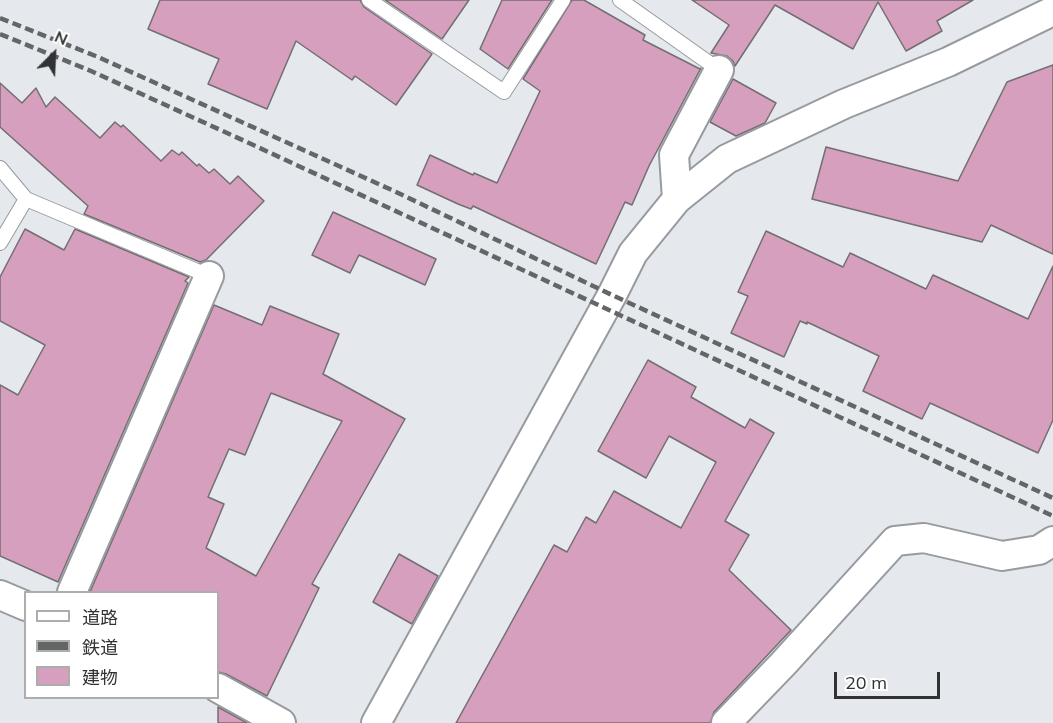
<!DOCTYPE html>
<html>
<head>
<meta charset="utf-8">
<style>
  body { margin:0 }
  #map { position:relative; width:1053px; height:723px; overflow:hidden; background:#e5e9ed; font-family:Mulish,"Noto Sans JP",sans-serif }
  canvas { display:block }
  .legend { position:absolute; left:24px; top:591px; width:195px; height:108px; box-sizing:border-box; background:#fff; border:2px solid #acadad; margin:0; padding:8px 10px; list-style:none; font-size:18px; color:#303233 }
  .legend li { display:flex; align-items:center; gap:12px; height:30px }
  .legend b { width:30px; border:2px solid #acadad }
  .north { position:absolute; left:24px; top:24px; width:60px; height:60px; -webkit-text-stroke:4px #fff; paint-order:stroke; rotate:24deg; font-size:16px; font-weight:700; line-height:24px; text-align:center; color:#303233 }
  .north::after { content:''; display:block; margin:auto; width:21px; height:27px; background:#303233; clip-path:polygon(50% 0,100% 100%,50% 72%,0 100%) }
  .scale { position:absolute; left:834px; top:672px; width:106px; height:27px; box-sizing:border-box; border:3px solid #303233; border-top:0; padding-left:8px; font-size:18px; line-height:21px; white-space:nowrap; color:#303233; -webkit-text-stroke:4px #fff; paint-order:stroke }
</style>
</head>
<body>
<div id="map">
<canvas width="1053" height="723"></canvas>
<ul class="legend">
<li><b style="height:8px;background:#fff"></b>道路</li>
<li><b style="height:8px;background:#636567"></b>鉄道</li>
<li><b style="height:16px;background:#d59fbd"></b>建物</li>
</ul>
<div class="north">N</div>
<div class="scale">20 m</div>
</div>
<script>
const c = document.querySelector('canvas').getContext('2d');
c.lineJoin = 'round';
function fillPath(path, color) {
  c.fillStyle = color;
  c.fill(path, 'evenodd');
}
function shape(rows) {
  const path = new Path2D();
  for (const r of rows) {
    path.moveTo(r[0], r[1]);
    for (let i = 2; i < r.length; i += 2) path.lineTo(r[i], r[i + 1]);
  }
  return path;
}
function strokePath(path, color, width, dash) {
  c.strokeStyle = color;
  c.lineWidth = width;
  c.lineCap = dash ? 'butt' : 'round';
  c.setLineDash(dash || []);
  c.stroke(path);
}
const building = shape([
  [160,0,360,0,364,7,432,54,396,105,355,76,352,80,296,41,267,109,208,84,219,59,148,29,160,0],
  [385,0,469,0,442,39,385,0],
  [502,0,552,0,508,69,480,49,502,0],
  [572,0,584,0,645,35,643,40,700,69,701,68,649,166,632,205,625,202,596,264,473,206,471,209,458,204,417,185,430,155,473,175,474,173,497,183,540,91,523,79,572,0],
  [692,0,973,0,937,21,942,31,906,51,878,2,853,49,775,5,735,66,733,61,727,56,711,53,729,25,692,0],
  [1053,65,1053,254,991,225,982,242,812,199,826,147,958,181,1007,82,1053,65],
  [733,79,776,103,765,123,736,136,710,122,733,79],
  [0,83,22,103,36,88,46,107,55,97,100,138,115,122,121,127,123,125,161,161,172,150,179,155,182,152,197,166,199,164,209,173,214,169,230,184,238,176,264,201,206,260,200,262,84,214,88,206,0,127,0,83],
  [333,212,436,259,425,285,359,255,350,273,312,255,333,212],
  [25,229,64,250,75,229,189,277,185,281,188,283,58,582,0,556,0,385,18,395,45,345,0,321,0,277,25,229],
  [766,231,843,267,850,253,926,289,933,275,1028,319,1053,266,1053,420,1038,453,930,403,922,419,863,391,879,356,807,322,807,324,800,321,784,357,731,333,748,296,738,292,766,231],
  [214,305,262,325,270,306,339,334,323,374,405,419,312,584,319,588,267,696,226,674,218,672,218,592,90,592,214,305],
  [271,393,342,421,256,576,206,548,224,504,208,497,229,449,245,455,271,393],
  [648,360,696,387,691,397,745,428,750,419,774,433,725,521,749,535,729,570,791,630,714,712,710,723,456,723,554,545,567,552,586,517,596,523,614,491,681,528,716,462,669,436,646,478,598,451,648,360],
  [399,554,438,576,412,624,373,602,399,554],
  [218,707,247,723,218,723,218,707]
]);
const lane = shape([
  [369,0,504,92,563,0],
  [620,0,719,70],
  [0,168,26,199,209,276],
  [0,243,26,199]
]);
const street = shape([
  [677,199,674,155,719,70],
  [72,592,209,276],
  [0,595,26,606],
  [218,688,281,723],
  [376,723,612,295,633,253,677,199,727,159,844,104,948,62,1053,11],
  [726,723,783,664,895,541,924,538,1002,556,1039,550,1053,541]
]);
const rail = shape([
  [0,18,98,57,394,191,612,295,1053,498],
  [0,34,91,71,249,143,1053,516]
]);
fillPath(building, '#d59fbd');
strokePath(building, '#736e71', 1.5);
strokePath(lane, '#979a9e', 16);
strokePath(street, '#979a9e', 32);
strokePath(lane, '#fff', 14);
strokePath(street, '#fff', 28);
strokePath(rail, '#636567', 4.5, [9, 4.5]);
</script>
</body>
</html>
